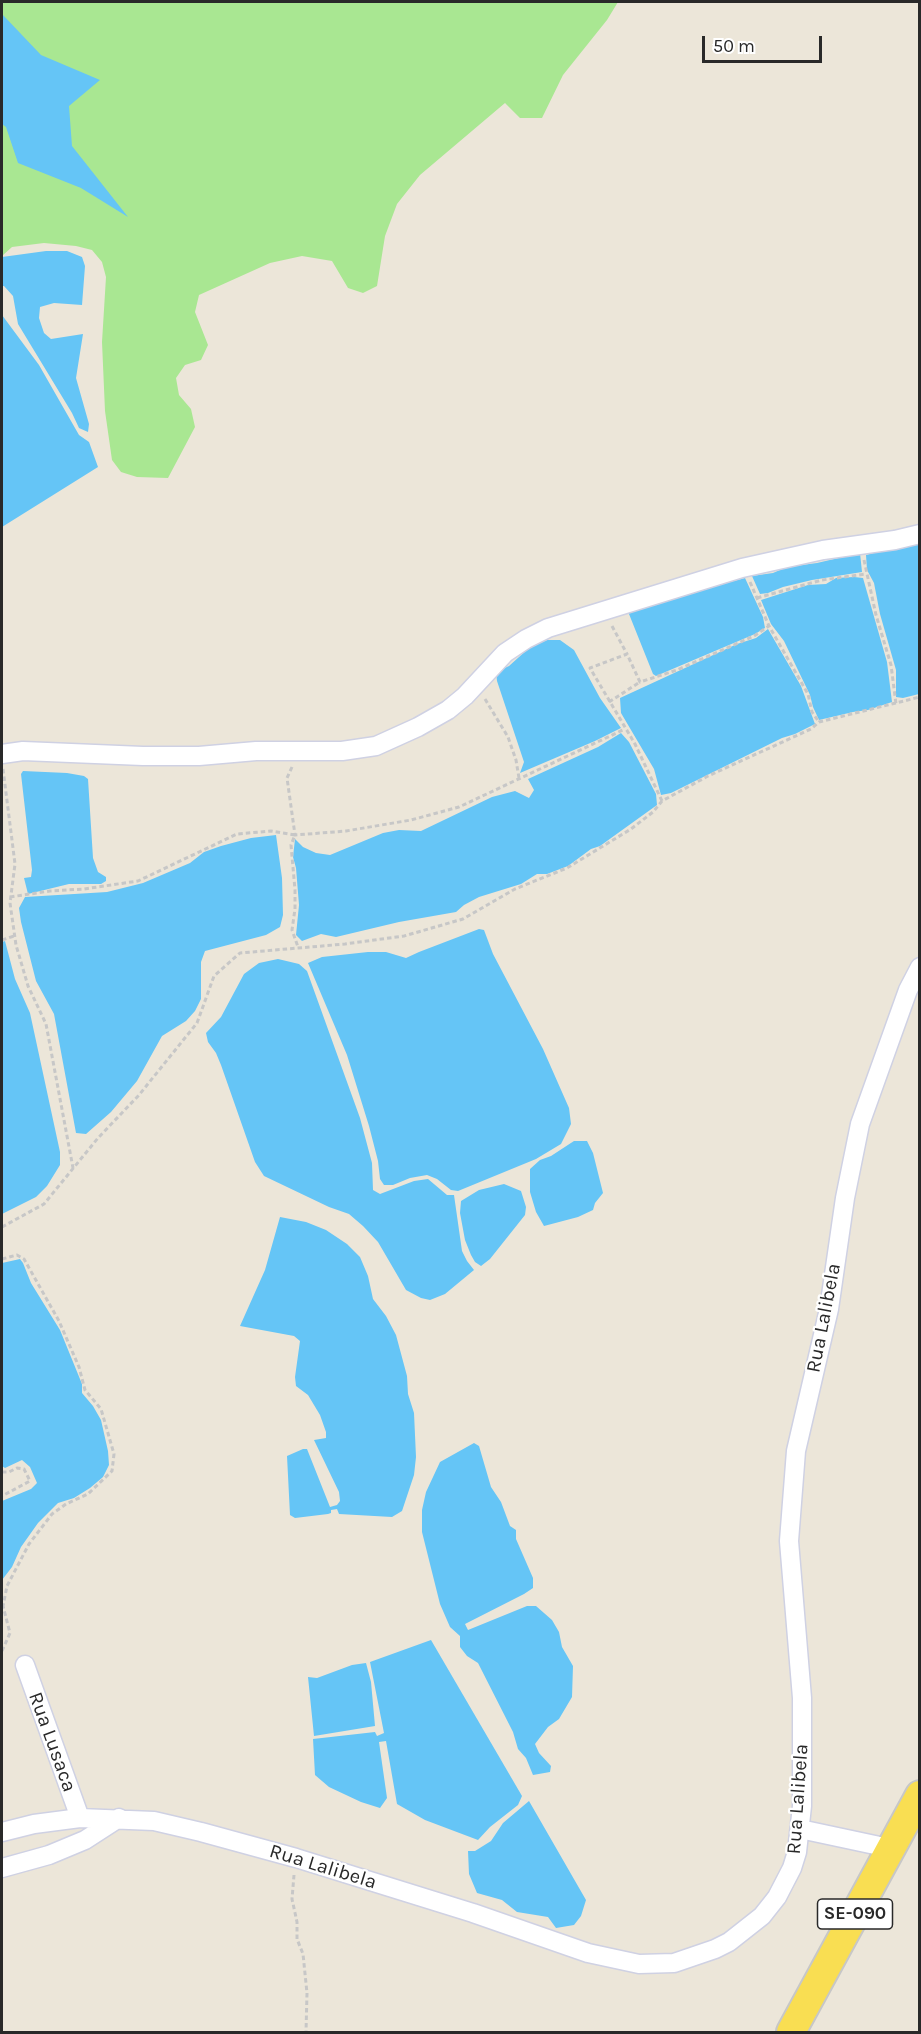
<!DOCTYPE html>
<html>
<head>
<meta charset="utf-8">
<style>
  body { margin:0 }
  #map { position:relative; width:921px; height:2034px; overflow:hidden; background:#ece6d9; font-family:Karla,sans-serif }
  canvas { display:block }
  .frame { position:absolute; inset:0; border:3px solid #292929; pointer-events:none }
  .scale { position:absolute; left:702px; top:36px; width:120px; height:27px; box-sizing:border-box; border:3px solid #292929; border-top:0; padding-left:8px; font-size:18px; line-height:21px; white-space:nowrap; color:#292929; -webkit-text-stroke:4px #fff; paint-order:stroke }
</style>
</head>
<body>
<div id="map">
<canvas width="921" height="2034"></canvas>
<div class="frame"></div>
<div class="scale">50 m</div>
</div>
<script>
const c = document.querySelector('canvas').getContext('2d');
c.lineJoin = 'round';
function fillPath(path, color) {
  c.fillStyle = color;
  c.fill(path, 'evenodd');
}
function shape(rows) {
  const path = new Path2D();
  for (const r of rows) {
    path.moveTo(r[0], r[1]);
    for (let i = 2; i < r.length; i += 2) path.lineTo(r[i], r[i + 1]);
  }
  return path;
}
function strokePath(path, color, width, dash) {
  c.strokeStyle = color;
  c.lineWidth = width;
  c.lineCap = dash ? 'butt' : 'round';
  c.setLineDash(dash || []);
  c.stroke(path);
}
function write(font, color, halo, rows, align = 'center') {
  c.font = font + ' Karla,sans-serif';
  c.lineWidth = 4.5;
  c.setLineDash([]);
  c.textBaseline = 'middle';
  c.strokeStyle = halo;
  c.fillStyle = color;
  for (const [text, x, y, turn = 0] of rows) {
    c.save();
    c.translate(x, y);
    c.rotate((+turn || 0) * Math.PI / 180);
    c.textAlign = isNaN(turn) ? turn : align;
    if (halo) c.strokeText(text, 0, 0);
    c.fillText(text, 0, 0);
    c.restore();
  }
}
const green = shape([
  [2,2,618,2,607,20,563,75,542,118,520,118,505,103,420,175,397,204,385,236,377,286,363,293,348,288,332,261,302,256,270,263,199,295,195,312,208,345,201,360,185,365,176,378,179,395,191,409,195,427,168,478,137,477,121,472,112,460,105,411,102,342,106,277,102,262,92,250,76,246,44,243,12,247,2,256]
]);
const water = shape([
  [2,14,41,55,100,80,69,106,72,146,128,217,81,188,18,163,6,127,2,124],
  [46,251,67,251,82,257,85,266,82,305,54,303,40,307,39,318,44,333,51,339,83,334,76,378,89,424,88,432,79,428,72,413,18,324,13,296,4,286,2,286,2,257],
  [2,315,39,365,79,435,89,442,98,467,2,527],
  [919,541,919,694,903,698,896,697,896,670,880,614,874,583,867,570,866,555],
  [860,553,862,572,812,580,783,587,768,593,760,594,752,576,773,573,787,567,817,563],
  [854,577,863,578,887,662,892,702,868,710,853,712,819,720,813,707,810,695,784,641,771,624,761,600,808,585,826,584,836,578],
  [745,578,763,617,765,628,755,634,656,676,653,674,627,609],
  [768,629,801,686,815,724,795,734,782,738,671,793,661,795,654,769,621,713,620,698,737,644,756,638],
  [547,640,560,640,574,650,600,698,621,728,595,741,520,773,524,762,497,681,496,672,509,666,529,648],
  [621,733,629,742,656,794,657,805,600,846,591,849,568,866,547,874,537,874,521,884,479,897,464,905,456,912,399,922,336,937,321,934,302,941,296,935,299,905,296,868,293,857,295,839,303,847,316,853,330,855,383,833,399,830,421,831,492,797,515,791,529,798,534,790,528,779,598,747],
  [23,771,67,773,84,776,88,779,93,858,98,872,106,877,106,881,101,884,69,884,28,894,24,878,31,877,32,870,21,774],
  [276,835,282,878,283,915,280,927,266,935,205,951,201,962,201,999,195,1011,186,1021,162,1036,137,1081,111,1112,86,1134,76,1133,54,1014,36,981,21,922,19,908,25,897,107,892,143,883,190,863,204,852,221,846,251,838],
  [479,929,484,930,493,954,543,1049,569,1108,571,1124,561,1144,536,1159,458,1191,451,1190,437,1179,427,1175,410,1178,393,1185,384,1185,380,1179,378,1161,369,1126,347,1055,308,963,322,957,368,952,386,952,406,958,419,952],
  [5,941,15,979,30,1013,60,1152,60,1165,47,1186,36,1197,2,1214,2,942],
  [278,959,299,964,307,971,360,1118,372,1163,373,1190,380,1194,414,1181,428,1179,447,1195,454,1195,462,1251,467,1261,474,1270,445,1294,430,1300,421,1298,406,1290,378,1242,363,1226,349,1214,329,1207,264,1176,255,1162,221,1065,216,1053,208,1042,206,1033,221,1017,244,974,259,963],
  [574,1141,587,1141,593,1153,603,1193,595,1203,593,1210,578,1217,544,1226,536,1212,530,1192,530,1169,540,1160,551,1156],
  [504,1184,521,1191,526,1207,525,1215,490,1259,481,1266,475,1262,471,1255,465,1240,460,1213,461,1201,479,1190],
  [280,1217,306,1222,326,1230,347,1244,360,1257,368,1276,373,1299,386,1316,396,1335,407,1376,408,1394,414,1413,416,1457,414,1475,402,1511,392,1517,339,1514,337,1509,331,1510,331,1513,328,1514,295,1518,290,1515,287,1456,303,1449,307,1449,330,1507,337,1505,340,1501,339,1492,314,1440,326,1438,326,1432,320,1415,308,1395,296,1386,295,1377,300,1341,294,1336,240,1326,265,1270],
  [20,1259,23,1263,31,1283,60,1330,82,1384,82,1393,93,1406,101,1420,108,1451,109,1465,103,1477,90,1488,74,1498,58,1503,38,1523,21,1547,12,1567,2,1580,2,1501,31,1489,37,1483,30,1467,22,1460,5,1468,2,1466,2,1263],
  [474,1443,479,1446,491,1487,501,1502,510,1526,516,1530,516,1539,533,1578,533,1588,524,1594,465,1624,468,1630,527,1606,536,1606,552,1620,559,1632,562,1647,573,1666,572,1697,559,1719,548,1727,535,1744,539,1753,551,1766,550,1772,533,1775,526,1758,518,1749,513,1732,478,1663,467,1656,460,1647,460,1636,450,1627,440,1604,422,1532,422,1510,426,1492,440,1462],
  [431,1640,522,1796,518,1805,490,1827,478,1840,425,1820,397,1804,386,1741,379,1742,387,1798,380,1808,361,1802,329,1787,315,1775,313,1739,375,1732,377,1736,384,1733,370,1662],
  [366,1663,371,1682,375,1726,314,1736,308,1677,317,1678,352,1665],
  [529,1801,586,1900,581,1916,574,1925,556,1928,548,1917,517,1912,502,1900,477,1893,469,1874,468,1851,475,1851,491,1841,503,1823]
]);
const path = shape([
  [864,560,876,615,891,665,896,704],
  [750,582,769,626,808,694,812,712,819,722],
  [757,598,822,580,866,574],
  [612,626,627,654],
  [485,699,508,737,516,760,519,778],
  [609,702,640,682],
  [292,767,287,778,295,835,346,831,411,820,459,807,625,729],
  [3,769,15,864,10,903,16,945,28,986,46,1024,73,1168],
  [662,801,635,744,590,668,627,654,640,682,677,670,754,636,769,626],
  [10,897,50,891,84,889,138,881,237,834,271,831,295,835,291,845,295,890,295,909,292,930,298,947],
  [2,940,14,936],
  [2,1227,44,1204,98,1138,139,1095,197,1023,214,976,240,953,345,944,404,936,463,919,515,889,567,868,631,829,653,812,662,801,708,776,811,729,819,722,920,697],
  [2,1259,17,1255,24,1259,59,1321,79,1367,85,1390,101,1409,114,1454,112,1471,88,1494,66,1504,52,1514,29,1544,7,1586,3,1606,2,1604],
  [2,1472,9,1472,17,1468,24,1469,30,1481,2,1496],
  [2,1651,10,1633,3,1606],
  [294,1875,292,1899,297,1922,297,1939,303,1954,307,1993,306,2032]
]);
const minor = shape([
  [2,754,23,751,143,756,199,756,256,751,342,751,376,746,418,727,448,710,465,696,505,653,526,639,548,628,742,568,823,550,895,540,920,534],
  [25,1665,80,1818],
  [800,1829,889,1848],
  [2,1832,34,1824,80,1818,154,1821,201,1832,296,1858,473,1913,588,1953,639,1964,674,1963,715,1949,729,1942,762,1916,777,1897,792,1868,797,1852,802,1806,802,1698,789,1541,796,1451,829,1309,845,1198,860,1124,908,990,920,967],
  [2,1868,49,1855,85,1840,119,1818]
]);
const primary = shape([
  [791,2032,920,1795]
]);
const shields = [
  [855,1914,75]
];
const shieldNames = [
  ["SE-090",855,1914]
];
const streetNames = [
  ["Rua Lalibela",824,1318,-79],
  ["Rua Lusaca",52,1742,70],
  ["Rua Lalibela",798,1799,-86],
  ["Rua Lalibela",323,1867,17]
];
fillPath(green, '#a9e792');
fillPath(water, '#65c5f6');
strokePath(minor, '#cfd1e3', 21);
strokePath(primary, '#c7c7c7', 32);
strokePath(path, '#c7c7c7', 3, [4.5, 3]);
strokePath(minor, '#fff', 18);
strokePath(primary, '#f9de52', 28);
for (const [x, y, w] of shields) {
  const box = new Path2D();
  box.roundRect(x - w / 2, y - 15, w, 30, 4.5);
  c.fillStyle = '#fff';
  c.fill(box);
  strokePath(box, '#292929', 1.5);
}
write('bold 18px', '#292929', null, shieldNames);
write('20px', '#292929', '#fff', streetNames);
</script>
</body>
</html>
